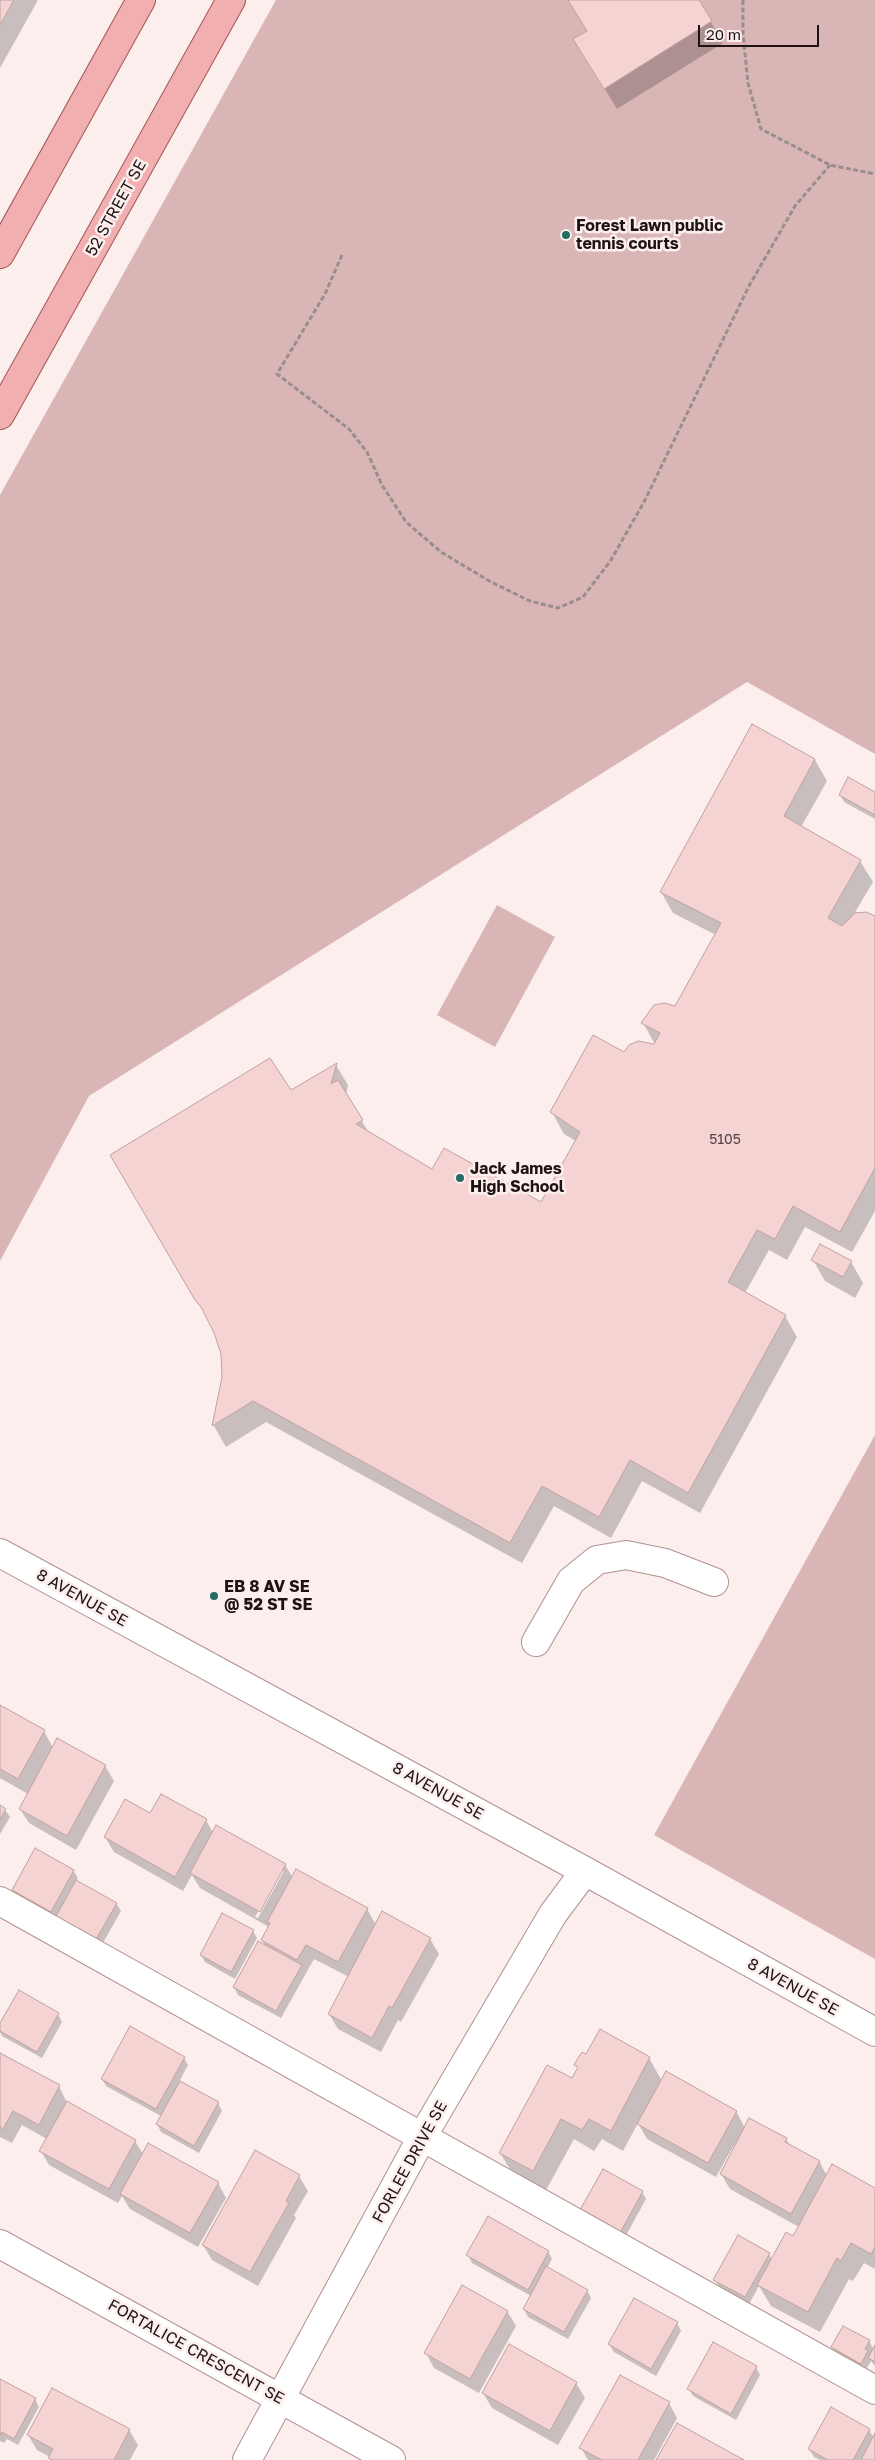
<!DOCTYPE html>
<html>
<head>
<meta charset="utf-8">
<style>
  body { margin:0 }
  #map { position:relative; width:875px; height:2460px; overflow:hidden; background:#fbeeed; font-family:"Golos Text",sans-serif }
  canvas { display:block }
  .scale { position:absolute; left:698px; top:25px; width:121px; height:22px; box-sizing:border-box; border:2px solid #1e1313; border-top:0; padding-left:6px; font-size:15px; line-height:18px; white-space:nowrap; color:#1e1313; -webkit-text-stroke:4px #fbeeed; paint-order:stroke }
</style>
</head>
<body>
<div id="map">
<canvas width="875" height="2460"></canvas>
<div class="scale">20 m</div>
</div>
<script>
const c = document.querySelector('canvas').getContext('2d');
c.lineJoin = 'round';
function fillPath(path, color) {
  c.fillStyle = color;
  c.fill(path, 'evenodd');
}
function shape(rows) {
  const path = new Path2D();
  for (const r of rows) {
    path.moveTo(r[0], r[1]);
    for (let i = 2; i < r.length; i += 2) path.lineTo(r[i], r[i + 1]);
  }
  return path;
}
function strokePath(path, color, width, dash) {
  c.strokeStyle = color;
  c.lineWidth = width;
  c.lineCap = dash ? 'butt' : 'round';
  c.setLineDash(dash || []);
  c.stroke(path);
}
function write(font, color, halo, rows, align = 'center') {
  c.font = font + ' "Golos Text",sans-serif';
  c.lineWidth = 5;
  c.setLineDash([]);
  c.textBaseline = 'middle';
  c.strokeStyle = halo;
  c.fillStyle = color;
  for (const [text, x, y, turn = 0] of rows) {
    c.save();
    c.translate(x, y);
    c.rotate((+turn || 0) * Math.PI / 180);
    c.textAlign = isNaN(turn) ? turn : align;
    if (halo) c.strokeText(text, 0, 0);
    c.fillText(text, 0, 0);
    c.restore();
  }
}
const green = shape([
  [276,0,875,0,875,754,747,682,89,1096,0,1261,0,495],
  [497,905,555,937,495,1047,437,1015],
  [875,1435,875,1959,654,1835]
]);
const shadow = shape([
  [0,0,38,0,0,68],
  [569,0,698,0,723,43,617,109,587,60,588,32],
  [752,725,815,760,827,781,801,827,860,861,873,882,854,914,875,918,875,1211,852,1252,805,1227,787,1260,769,1250,745,1293,785,1316,797,1337,700,1513,642,1481,611,1538,554,1506,522,1563,266,1422,226,1447,214,1426,224,1377,222,1354,216,1332,112,1155,290,1092,336,1065,348,1085,346,1095,369,1133,433,1171,542,1204,576,1141,564,1134,552,1112,625,1054,656,1046,643,1023,676,1007,716,935,673,913,661,892],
  [875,793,875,819,844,802,840,795],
  [813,1260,851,1262,863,1283,855,1298,825,1281],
  [0,1707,44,1731,53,1748,105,1766,114,1781,76,1850,29,1823,20,1809,28,1794,0,1778],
  [0,1807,5,1810,10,1817,0,1834],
  [151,1815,206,1820,213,1833,285,1865,293,1878,367,1909,376,1925,383,1913,430,1939,439,1954,401,2022,398,2020,381,2052,338,2029,329,2014,349,1977,314,1959,281,2018,238,1995,234,1987,266,1947,262,1940,269,1927,200,1888,192,1875,183,1891,114,1852,105,1837],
  [281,1871,284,1871,258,1918,255,1917],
  [73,1870,78,1878,76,1881,116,1903,121,1911,100,1948,17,1897,13,1890],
  [253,1931,257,1938,235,1979,205,1962,201,1955],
  [58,2014,62,2022,42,2058,2,2036,0,2032,0,2026],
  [0,2055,59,2086,67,2103,135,2141,143,2154,218,2183,226,2198,198,2247,130,2209,122,2196,118,2203,49,2165,41,2151,47,2139,22,2125,12,2143,0,2137],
  [184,2058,188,2065,179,2082,218,2103,222,2111,199,2153,161,2132,157,2124,161,2116,106,2086,102,2079],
  [649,2058,662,2081,736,2111,745,2128,786,2139,790,2146,819,2161,827,2176,875,2189,875,2269,864,2263,853,2281,849,2279,820,2332,771,2306,759,2286,749,2304,719,2287,715,2280,769,2254,772,2260,794,2237,799,2227,730,2189,721,2174,736,2146,734,2145,716,2177,647,2139,638,2123,623,2151,602,2139,594,2151,574,2139,545,2192,513,2174,500,2153,572,2080,578,2069,576,2065],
  [299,2176,308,2191,294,2215,296,2218,258,2286,212,2260,203,2245],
  [642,2192,646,2199,624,2239,581,2210],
  [548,2252,552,2259,547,2268,587,2290,591,2298,568,2339,528,2317,524,2309,531,2296,472,2263,468,2255],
  [507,2311,516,2326,479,2393,434,2368,426,2353],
  [677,2323,681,2331,656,2376,614,2352,609,2344],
  [869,2341,874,2350,875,2347,875,2366,871,2361,865,2371,837,2355,832,2347],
  [756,2367,760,2375,736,2420,693,2396,689,2389],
  [0,2380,35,2399,39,2407,18,2445,7,2439,4,2443,0,2441],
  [576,2383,585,2398,558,2445,492,2408,483,2393],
  [669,2403,677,2418,654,2460,588,2460,581,2448],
  [129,2430,138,2445,130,2460,51,2460,50,2457,37,2450,28,2435],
  [869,2430,874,2438,875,2436,875,2460,820,2460,814,2457,809,2449]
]);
const building = shape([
  [0,0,14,0,0,25,0,0],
  [568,0,699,0,712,21,604,89,573,39,587,31,568,0],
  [752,724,815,759,784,816,861,860,828,918,842,926,855,913,866,912,875,916,875,1168,840,1232,793,1206,775,1239,757,1230,728,1282,786,1315,688,1493,630,1460,599,1517,542,1486,510,1543,253,1401,212,1426,222,1377,221,1354,214,1333,201,1307,195,1300,110,1155,270,1058,291,1090,337,1063,331,1084,338,1080,363,1120,356,1124,432,1169,444,1148,541,1202,580,1132,550,1112,593,1035,624,1052,629,1045,638,1041,654,1044,660,1033,641,1023,654,1005,664,1003,675,1006,721,923,660,892,752,724],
  [848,777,875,792,875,815,839,795,848,777],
  [820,1244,852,1261,843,1277,811,1260,820,1244],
  [0,1705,45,1730,18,1779,0,1769,0,1705],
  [57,1738,106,1765,67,1836,19,1809,57,1738],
  [161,1794,207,1819,175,1877,104,1837,125,1799,150,1813,161,1794],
  [0,1805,6,1809,0,1820,0,1805],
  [216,1825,286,1864,260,1912,190,1873,216,1825],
  [35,1848,74,1870,51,1912,12,1890,35,1848],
  [296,1869,368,1908,338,1962,306,1945,297,1960,261,1940,270,1923,267,1922,296,1869],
  [76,1880,117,1903,95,1941,55,1918,76,1880],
  [382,1911,431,1938,392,2008,389,2006,372,2038,328,2014,382,1911],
  [222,1913,254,1930,231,1972,200,1955,222,1913],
  [258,1941,302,1965,276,2011,233,1987,258,1941],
  [19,1990,59,2013,37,2052,0,2031,0,2023,19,1990],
  [130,2026,185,2057,156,2109,101,2079,130,2026],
  [600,2029,650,2057,611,2131,589,2119,582,2130,561,2119,533,2171,499,2153,547,2065,572,2078,578,2067,574,2065,578,2058,582,2052,586,2054,600,2029],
  [0,2053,60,2085,39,2125,13,2111,3,2129,0,2127,0,2053],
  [666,2071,737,2111,708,2163,637,2124,666,2071],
  [180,2081,219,2102,194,2146,156,2124,180,2081],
  [67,2101,136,2140,109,2189,39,2151,67,2101],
  [749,2118,787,2138,785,2142,820,2161,791,2214,720,2174,749,2118],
  [148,2143,219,2182,190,2233,120,2194,148,2143],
  [255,2150,300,2175,286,2201,289,2203,250,2272,202,2245,255,2150],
  [832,2164,875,2188,875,2247,871,2254,851,2243,841,2261,837,2258,808,2312,757,2285,786,2232,793,2236,832,2164],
  [603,2169,643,2191,620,2233,580,2210,603,2169],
  [488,2216,549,2251,528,2290,466,2255,488,2216],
  [738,2235,770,2253,745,2297,713,2280,738,2235],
  [546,2266,588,2290,564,2332,523,2309,546,2266],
  [462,2285,508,2311,470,2379,424,2353,462,2285],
  [634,2298,678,2322,651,2369,608,2344,634,2298],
  [843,2326,870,2340,865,2349,868,2351,861,2364,831,2347,843,2326],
  [713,2342,757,2366,731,2414,687,2389,713,2342],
  [509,2344,577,2382,550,2431,482,2393,509,2344],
  [875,2345,875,2362,868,2358,875,2345],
  [620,2375,670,2402,638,2460,602,2460,579,2448,620,2375],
  [0,2379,36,2398,14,2439,2,2432,0,2436,0,2379],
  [52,2388,130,2429,114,2460,53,2460,48,2458,53,2449,27,2435,52,2388],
  [831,2407,870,2429,853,2460,828,2460,808,2449,831,2407],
  [677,2423,744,2460,656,2460,677,2423],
  [875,2433,875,2460,861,2460,875,2433]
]);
const path = shape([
  [743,0,743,34,748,83,761,129,830,165,875,174],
  [342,255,325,294,277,374,349,429,367,452,382,485,406,522,441,552,491,582,530,601,558,608,583,597,611,560,644,502,749,286,795,206,830,165]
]);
const minor = shape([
  [0,1553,585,1871,875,2032],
  [536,1642,571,1581,597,1560,626,1555,665,1563,714,1582],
  [0,1901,875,2390],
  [0,2244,391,2460],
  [247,2460,422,2137,553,1914,585,1871]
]);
const major = shape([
  [0,254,141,0],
  [0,415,231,0]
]);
const markers = [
  [566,235,5,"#246d65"],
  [460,1178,5,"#246d65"],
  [214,1596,5,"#246d65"]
];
const numberNames = [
  ["5105",725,1140]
];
const streetNames = [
  ["52 STREET SE",116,208,-61],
  ["8 AVENUE SE",82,1598,29],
  ["8 AVENUE SE",438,1791,29],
  ["8 AVENUE SE",793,1987,29],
  ["FORLEE DRIVE SE",410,2162,-61],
  ["FORTALICE CRESCENT SE",196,2352,29]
];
const poiNames = [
  ["Forest Lawn public",576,226],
  ["tennis courts",576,244],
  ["Jack James",470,1169],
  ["High School",470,1187],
  ["EB 8 AV SE",224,1587],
  ["@ 52 ST SE",224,1605]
];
fillPath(green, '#d9b6b5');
fillPath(shadow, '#0003');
fillPath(building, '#f4d3d2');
strokePath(building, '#c0a1a0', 1);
strokePath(minor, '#b09190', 30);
strokePath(major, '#a15657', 30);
strokePath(path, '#9a8e8d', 3, [5, 2.5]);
strokePath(minor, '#fff', 28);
strokePath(major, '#f1afb0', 28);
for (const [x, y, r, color] of markers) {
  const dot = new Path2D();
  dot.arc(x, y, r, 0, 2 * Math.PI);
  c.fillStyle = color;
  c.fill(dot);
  strokePath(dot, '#fbeeed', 2);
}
write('14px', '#544343', null, numberNames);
write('16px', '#1e1313', '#fbeeed', streetNames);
write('bold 16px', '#1e1313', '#fbeeed', poiNames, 'left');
</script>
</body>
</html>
